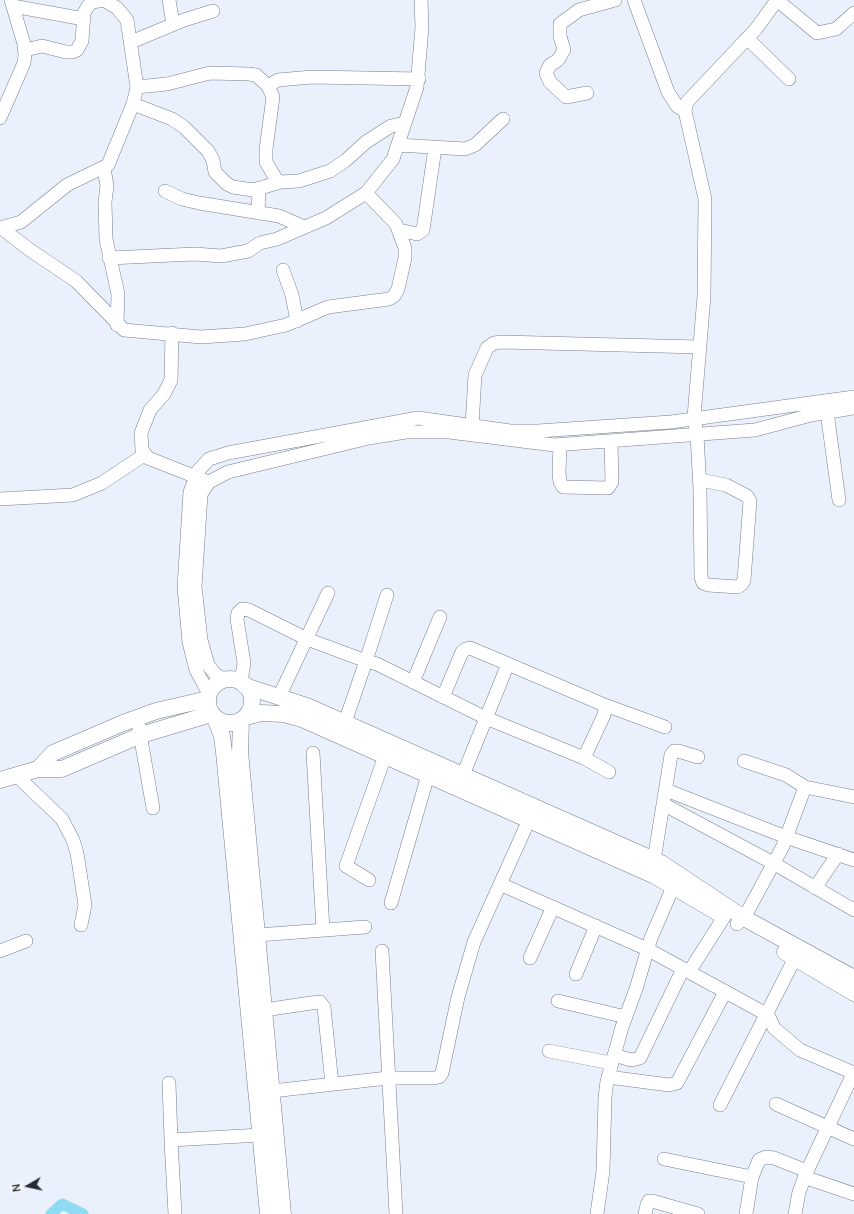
<!DOCTYPE html>
<html>
<head>
<meta charset="utf-8">
<style>
  body { margin:0 }
  #map { position:relative; width:854px; height:1214px; overflow:hidden; background:#ebf1fc; font-family:Manrope,sans-serif }
  canvas { display:block }
  .north { position:absolute; left:8px; top:1166px; width:40px; height:40px; -webkit-text-stroke:3px #fefefe; paint-order:stroke; rotate:261deg; font-size:11px; font-weight:700; line-height:16px; text-align:center; color:#272b32 }
  .north::after { content:''; display:block; margin:auto; width:14px; height:18px; background:#272b32; clip-path:polygon(50% 0,100% 100%,50% 72%,0 100%) }
</style>
</head>
<body>
<div id="map">
<canvas width="854" height="1214"></canvas>
<div class="north">N</div>
</div>
<script>
const c = document.querySelector('canvas').getContext('2d');
c.lineJoin = 'round';
function shape(rows) {
  const path = new Path2D();
  for (const r of rows) {
    if (r.length === 3) {
      path.moveTo(r[0] + r[2], r[1]);
      path.arc(r[0], r[1], r[2], 0, 2 * Math.PI);
      continue;
    }
    path.moveTo(r[0], r[1]);
    for (let i = 2; i < r.length; i += 2) path.lineTo(r[i], r[i + 1]);
  }
  return path;
}
function strokePath(path, color, width, dash) {
  c.strokeStyle = color;
  c.lineWidth = width;
  c.lineCap = dash ? 'butt' : 'round';
  c.setLineDash(dash || []);
  c.stroke(path);
}
const canal = shape([
  [51,1214,62,1204,83,1214]
]);
const minor = shape([
  [169,0,173,24],
  [634,0,668,92,677,106,685,111],
  [777,0,817,33,836,29,854,13],
  [13,6,84,19],
  [747,38,789,79],
  [131,42,184,20,213,11],
  [268,86,278,80,312,77,419,79],
  [137,87,167,84,210,73,249,74,256,75,268,86,273,97,266,149,266,162,276,179,281,182,299,181,330,171,345,161,366,142,391,126,405,123],
  [587,93,566,97,550,82,546,73,550,65,558,60,564,50,560,36,560,24,579,10,615,0],
  [133,104,172,119,184,127,208,151,213,160,215,172,227,184,233,187,253,190,281,182],
  [0,118,24,63,25,55,24,44,11,0],
  [398,145,465,149,475,145,503,119],
  [104,168,107,186,105,202,106,239,118,294,117,325],
  [165,191,182,199,199,203,279,216,304,227],
  [258,213,259,190],
  [0,227,30,250,76,281,124,330,201,337,245,334,286,325,328,307,389,299,394,296,398,289,405,258,405,248,396,224,366,193],
  [0,228,21,222,67,185,108,165,133,104,137,87,127,20,117,8,104,0,92,2,88,6,84,13,82,41,77,50,73,52,66,52,42,46,25,50],
  [399,230,417,234,423,230,435,148],
  [109,258,195,254,221,256,248,251,260,243,277,239,326,218,366,193,393,159,417,87,422,27,421,0],
  [283,270,292,295,297,321],
  [172,333,171,380,164,394,150,410,141,433,142,450,148,458,204,480],
  [827,412,839,500],
  [472,426,475,375,487,348,494,343,502,342,699,347],
  [560,445,559,472,560,482,563,487,608,488,612,482,611,441],
  [700,480,726,485,747,496,750,501,744,580,742,584,738,587,708,585,703,583,701,577,700,489,697,435,694,417,704,296,705,199,685,111,687,102,756,29,777,0],
  [0,499,73,495,102,483,144,455],
  [225,680,215,674,208,665,201,640,195,587,201,494,209,482,228,472,369,438,406,432,449,432,554,445,755,430,811,415,854,408],
  [241,682,244,663,237,619,238,613,242,609,249,610,307,639,366,661,387,595],
  [413,682,440,617],
  [209,694,196,670,189,642,184,587,190,492,198,471,209,459,228,453,418,418,510,431,538,431,671,422,854,397],
  [279,697,328,593],
  [443,697,462,652,466,649,470,648,508,664],
  [602,704,665,727],
  [137,717,153,808],
  [342,731,366,661,377,664,486,718,584,758,609,772],
  [313,753,323,930],
  [744,761,786,775,805,787],
  [16,775,62,819,73,840,77,853,85,905,81,925],
  [463,775,508,664,602,704,605,709,604,715,584,758],
  [666,790,786,837,854,860],
  [663,804,773,863,854,910],
  [654,860,671,755,674,751,678,751,698,757],
  [369,880,346,866,385,756],
  [500,884,647,949,768,1015,774,1028,800,1050,854,1073],
  [815,888,838,854],
  [391,903,428,775],
  [737,924,744,918,783,846,805,787,854,797],
  [258,935,365,927],
  [0,951,26,941],
  [382,951,396,1214],
  [530,958,553,907],
  [689,972,724,917],
  [576,974,596,926],
  [558,1001,626,1017],
  [264,1010,311,1003,320,1002,324,1007,332,1084],
  [549,1051,611,1063],
  [614,1055,631,1060,640,1058,683,969],
  [608,1077,669,1085,677,1083,725,992],
  [169,1083,171,1140],
  [272,1091,388,1078,434,1078,439,1077,442,1073,458,997,474,942,529,820],
  [776,1104,854,1139],
  [720,1105,795,958],
  [664,1159,752,1177],
  [804,1177,854,1194],
  [175,1214,171,1140,261,1135],
  [597,1214,603,1171,605,1097,607,1081,622,1027,636,989,651,938,673,887],
  [645,1214,647,1205,649,1201,652,1201,698,1214],
  [746,1214,752,1177,759,1160,766,1157,774,1158,807,1171],
  [795,1214,799,1192,807,1171,854,1072]
]);
const major = shape([
  [230,701,22],
  [245,686,307,706,661,863,744,918,854,978],
  [246,717,261,713,284,714,302,719,655,876,722,915],
  [215,718,222,736,224,752,268,1214],
  [241,720,240,752,283,1214],
  [38,769,53,753,123,723,156,711,208,699],
  [0,780,38,769,62,769,141,735,211,714],
  [785,952,854,993]
]);
strokePath(canal, '#8fdbf4', 11);
strokePath(minor, '#767f90', 14);
strokePath(major, '#767f90', 17);
strokePath(minor, '#fff', 13);
strokePath(major, '#fff', 16);
</script>
</body>
</html>
